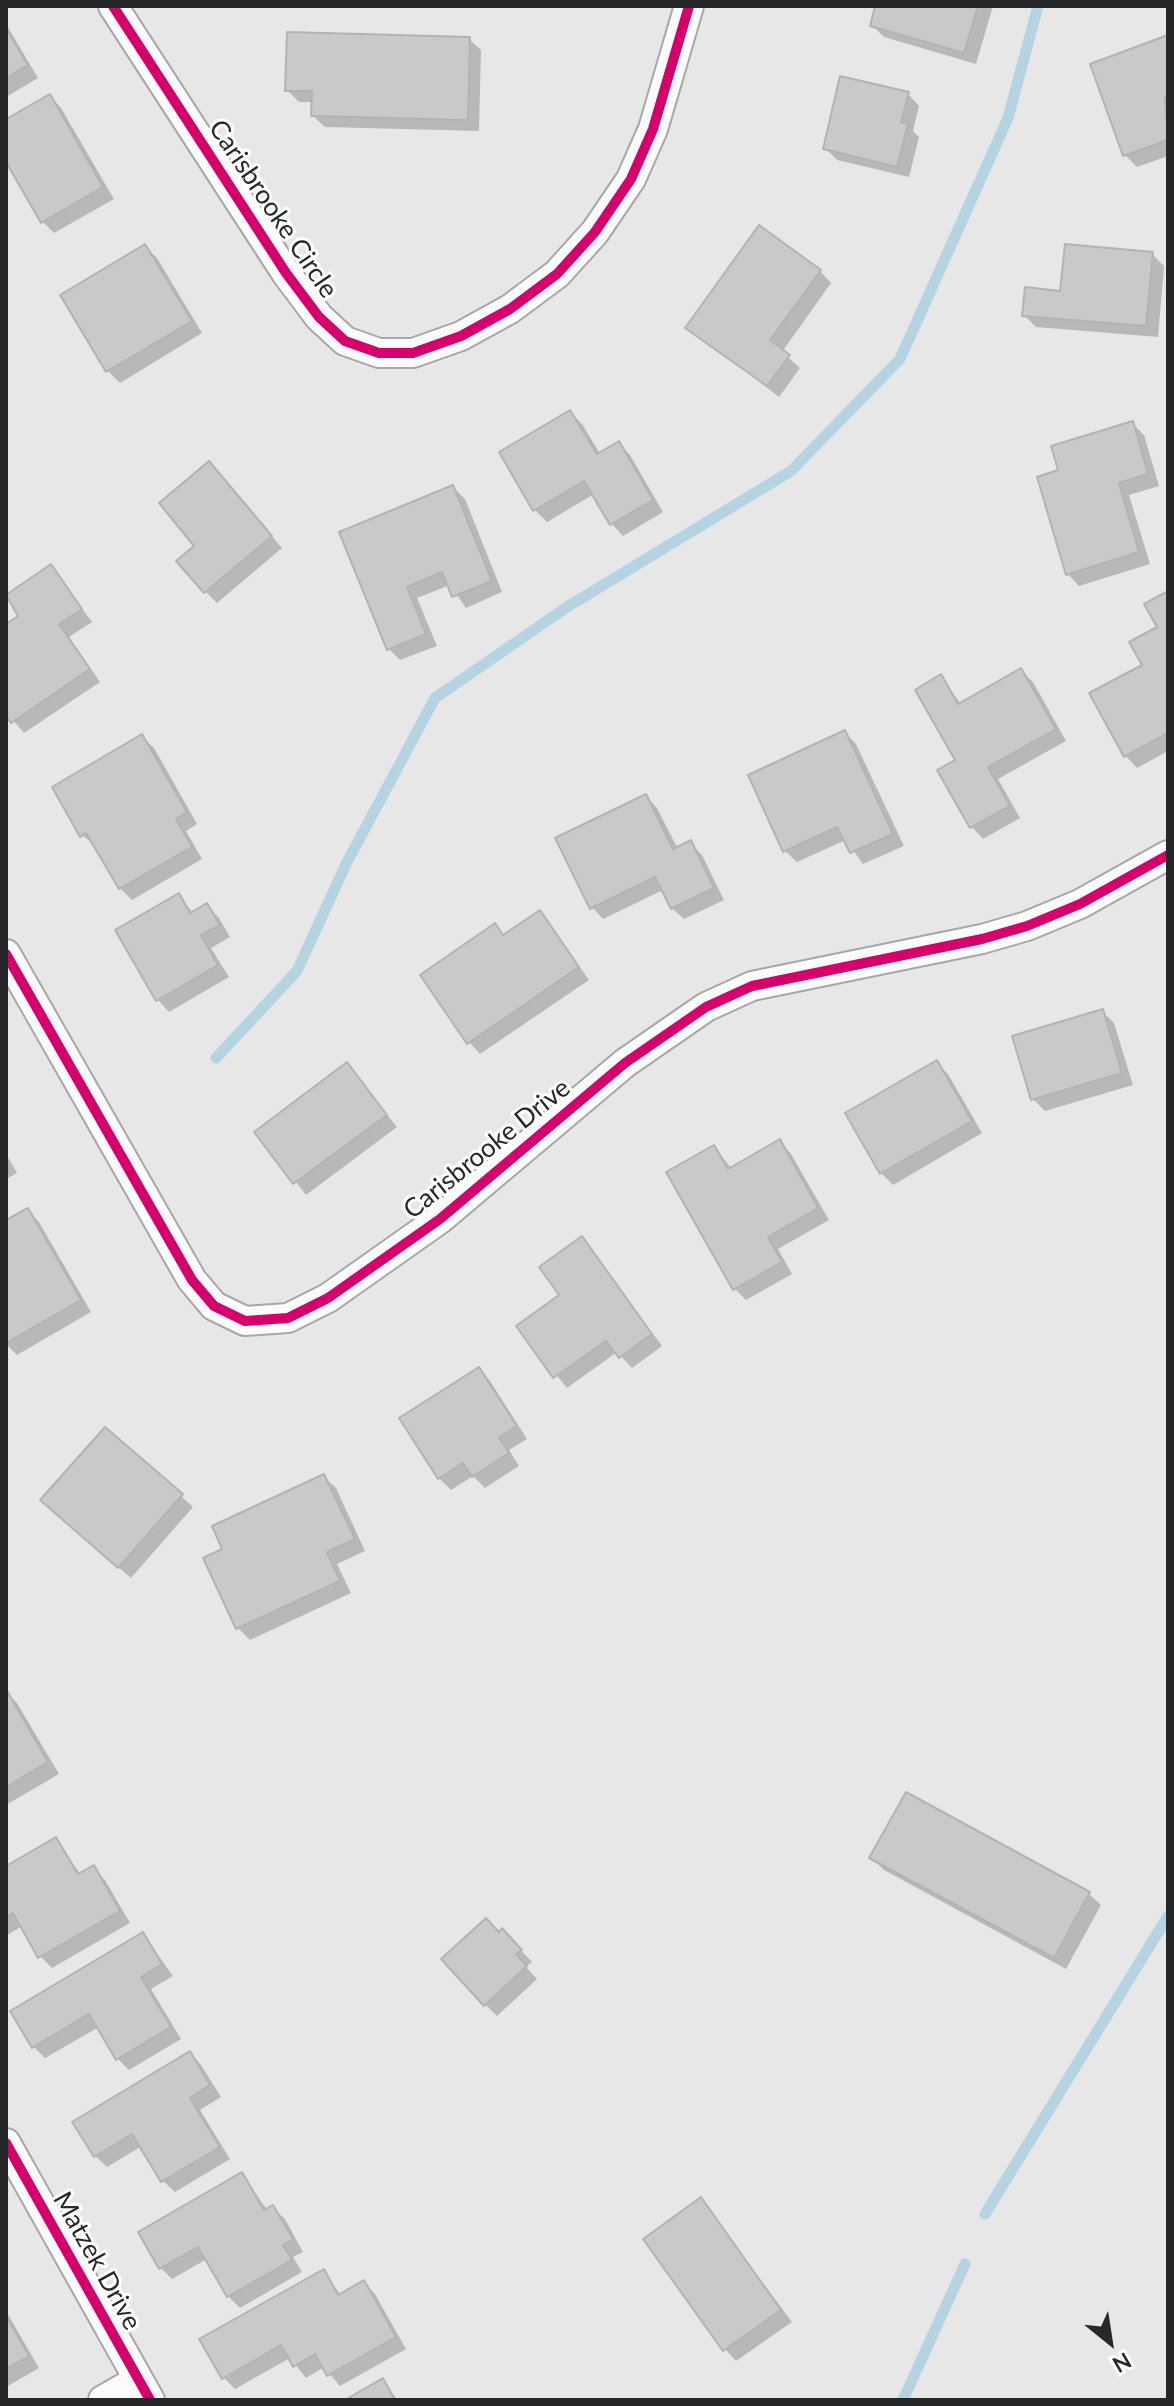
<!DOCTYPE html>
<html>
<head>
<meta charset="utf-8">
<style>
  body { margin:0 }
  #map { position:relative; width:1174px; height:2406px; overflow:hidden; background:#e7e7e8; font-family:Lato,sans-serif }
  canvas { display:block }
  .frame { position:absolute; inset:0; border:8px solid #262728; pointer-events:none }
  .north { position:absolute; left:1070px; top:2302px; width:80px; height:80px; -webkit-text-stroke:6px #fff; paint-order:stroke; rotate:150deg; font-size:22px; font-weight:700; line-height:32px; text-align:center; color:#262728 }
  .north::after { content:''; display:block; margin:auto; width:28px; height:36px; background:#262728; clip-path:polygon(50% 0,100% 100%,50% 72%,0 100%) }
</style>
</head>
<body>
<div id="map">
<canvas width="1174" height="2406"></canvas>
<div class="frame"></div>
<div class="north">N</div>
</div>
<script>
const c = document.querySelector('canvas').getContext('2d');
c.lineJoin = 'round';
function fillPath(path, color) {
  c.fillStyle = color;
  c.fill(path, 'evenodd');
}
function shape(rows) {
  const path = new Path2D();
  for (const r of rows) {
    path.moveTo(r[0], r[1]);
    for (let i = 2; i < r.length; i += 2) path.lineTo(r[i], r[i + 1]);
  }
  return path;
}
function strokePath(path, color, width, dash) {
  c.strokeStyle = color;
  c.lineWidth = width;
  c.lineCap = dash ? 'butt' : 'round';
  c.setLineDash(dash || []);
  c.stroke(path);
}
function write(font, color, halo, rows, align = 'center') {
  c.font = font + ' Lato,sans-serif';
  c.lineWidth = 6;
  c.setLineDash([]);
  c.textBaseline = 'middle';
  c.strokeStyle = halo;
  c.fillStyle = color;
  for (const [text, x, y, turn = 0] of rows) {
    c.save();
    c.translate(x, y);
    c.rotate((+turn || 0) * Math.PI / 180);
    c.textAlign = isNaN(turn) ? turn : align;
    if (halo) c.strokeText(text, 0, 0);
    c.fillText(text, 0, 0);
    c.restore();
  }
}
const shadow = shape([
  [878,6,993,6,976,64,884,37,872,25],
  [6,24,38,78,6,97],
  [1168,37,1168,156,1137,167,1125,155,1093,65],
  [469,39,481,50,479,131,325,127,313,116,313,102,299,102,287,90],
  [908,94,919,106,913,131,919,137,909,177,837,160,825,148],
  [50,96,61,108,114,199,54,233,42,221,6,158,6,121],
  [145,246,157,258,202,333,120,383,108,371,63,296],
  [1152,254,1164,266,1158,337,1036,327,1024,315],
  [820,271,831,283,782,352,800,368,779,397,688,327],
  [570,412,582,424,600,454,618,443,630,455,663,512,623,536,612,524,594,494,547,522,535,510,501,452],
  [1132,423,1144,435,1159,486,1129,495,1150,564,1079,586,1068,574,1061,472],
  [220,475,282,548,217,603,205,591,197,546],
  [453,487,465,499,502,592,466,608,450,585,417,598,437,646,400,660,389,649,342,533],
  [51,567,92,622,69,637,100,682,24,733,6,712,6,627,20,617,7,597],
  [1168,593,1168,751,1137,768,1126,756,1092,694,1144,666],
  [1021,671,1033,682,1066,741,998,779,1020,818,983,839,972,827,939,770,958,761,941,677,961,704],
  [845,732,856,744,904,846,863,864,846,840,797,862,785,851],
  [142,737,154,748,197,824,186,831,202,859,132,900,120,888,96,846,82,835],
  [646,796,657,808,678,849,690,843,702,855,724,900,684,919,672,908,663,890,603,919,592,907],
  [178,896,194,914,207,906,219,918,230,937,211,948,229,977,169,1012,158,1000,117,931],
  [540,912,589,980,480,1054,469,1042,495,926,505,936],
  [1102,1011,1114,1023,1133,1085,1045,1111,1033,1099],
  [937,1063,948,1074,982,1133,893,1185,881,1173],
  [347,1065,397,1127,306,1195,257,1132],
  [780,1142,791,1154,829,1220,778,1249,792,1274,746,1300,734,1288,714,1147,732,1169],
  [6,1154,17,1173,6,1179],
  [27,1210,39,1222,91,1312,17,1355,6,1344,6,1222],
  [582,1239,662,1346,632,1368,617,1352,567,1388,518,1327,562,1295],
  [479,1369,490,1381,527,1439,509,1450,519,1466,485,1488,473,1476,451,1490,439,1478],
  [324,1477,336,1488,365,1551,337,1564,351,1593,250,1640,238,1628,206,1559,225,1550],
  [181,1496,193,1507,131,1578,55,1512],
  [6,1692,17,1703,59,1774,6,1805],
  [906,1795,1089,1894,1101,1905,1066,1969,884,1870,872,1858],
  [56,1840,81,1875,93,1868,105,1880,130,1923,52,1968,40,1956,22,1926,6,1936,6,1869],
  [143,1934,173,1976,151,1989,181,2039,129,2070,117,2058,99,2027,45,2058,34,2047],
  [499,1934,514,1943,532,1962,526,1967,537,1979,497,2016,485,2004],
  [190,2053,201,2065,221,2097,200,2110,230,2159,175,2192,163,2181,142,2146,107,2167,95,2156],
  [242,2175,268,2211,273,2208,285,2219,303,2252,293,2257,302,2272,240,2308,228,2296,207,2259,172,2279,161,2268],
  [701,2200,792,2322,736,2361,725,2349],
  [323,2272,341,2295,364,2283,375,2294,406,2349,340,2386,324,2367,306,2378,290,2358,235,2389,223,2377],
  [6,2311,39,2368,6,2387],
  [382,2381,398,2400,349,2400]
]);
const stream = shape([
  [216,1058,297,971,346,864,435,698,567,607,791,471,900,359,1008,118,1038,6],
  [985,2214,1168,1916],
  [903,2400,965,2264]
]);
const building = shape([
  [875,6,978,6,964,53,870,26,875,6],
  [6,29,28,65,6,78,6,29],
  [287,32,470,37,468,120,311,116,312,91,285,91,287,32],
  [1168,35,1168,96,1165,97,1168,140,1123,156,1090,64,1168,35],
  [840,76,909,92,901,122,908,124,897,167,823,149,840,76],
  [50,94,103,187,41,223,6,162,6,119,50,94],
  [759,225,821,270,770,340,790,355,767,386,685,328,759,225],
  [145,244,192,321,106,372,60,295,145,244],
  [1065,244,1153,252,1146,326,1022,316,1025,287,1060,291,1065,244],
  [570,410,597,454,619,441,653,500,610,525,584,481,533,511,499,452,570,410],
  [1133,421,1148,474,1119,483,1139,552,1066,575,1037,477,1058,470,1051,446,1133,421],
  [209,461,272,536,204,593,176,561,194,546,159,503,209,461],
  [453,485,492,581,452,597,442,572,407,587,426,634,387,650,339,532,453,485],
  [51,564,82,609,59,624,90,669,11,723,6,716,6,624,18,616,6,595,51,564],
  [1168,591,1168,733,1124,757,1089,693,1142,665,1129,642,1157,627,1144,604,1168,591],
  [1021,668,1056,729,988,767,1010,806,970,828,937,770,955,760,915,690,941,674,958,704,1021,668],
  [845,730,893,834,850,853,837,827,783,852,748,775,845,730],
  [142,734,187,812,176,819,192,847,119,889,86,833,80,837,52,787,142,734],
  [646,794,673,849,691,840,714,888,671,909,655,877,590,909,555,838,646,794],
  [179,893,190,913,207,903,220,925,201,935,218,965,156,1001,115,930,179,893],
  [540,910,579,967,467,1044,420,975,495,923,503,935,540,910],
  [1103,1009,1122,1073,1031,1100,1012,1036,1103,1009],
  [937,1060,972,1121,880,1174,845,1113,937,1060],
  [347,1062,387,1115,293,1184,254,1132,347,1062],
  [780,1139,818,1208,768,1237,782,1262,733,1290,666,1172,714,1145,728,1169,780,1139],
  [28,1208,81,1300,6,1343,6,1220,28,1208],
  [582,1236,652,1334,619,1358,606,1341,553,1378,516,1326,559,1295,539,1267,582,1236],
  [479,1367,517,1426,499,1438,509,1453,472,1477,463,1463,438,1479,399,1418,479,1367],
  [105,1427,183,1494,118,1568,40,1500,105,1427],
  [324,1474,355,1539,327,1552,340,1581,236,1629,203,1558,222,1549,212,1526,324,1474],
  [6,1689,48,1762,6,1787,6,1689],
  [906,1792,1090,1892,1054,1958,869,1858,906,1792],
  [56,1837,78,1874,94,1865,120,1911,38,1958,13,1913,6,1917,6,1866,56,1837],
  [486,1918,499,1932,502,1928,522,1950,516,1954,527,1966,484,2006,441,1959,486,1918],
  [143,1932,162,1964,141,1977,171,2027,116,2060,89,2014,32,2048,10,2011,143,1932],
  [190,2051,210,2085,190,2098,220,2147,161,2182,132,2134,94,2157,72,2122,190,2051],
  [242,2172,264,2210,273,2205,293,2239,283,2245,292,2260,227,2297,198,2247,159,2269,138,2232,242,2172],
  [701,2197,781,2310,723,2351,643,2239,701,2197],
  [324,2269,338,2295,364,2280,396,2337,327,2376,315,2354,293,2367,281,2345,222,2379,199,2339,324,2269],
  [6,2316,29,2356,6,2369,6,2316],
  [383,2378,395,2400,345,2400,383,2378]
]);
const street = shape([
  [113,6,286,273,319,317,345,341,379,353,413,353,461,336,510,309,557,274,595,232,631,179,653,129,689,6],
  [6,954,192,1280,214,1306,245,1321,288,1318,328,1298,440,1219,625,1063,706,1007,752,986,982,939,1027,926,1080,904,1168,855],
  [6,2143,150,2400],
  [103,2400,138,2380]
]);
const cycleway = shape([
  [113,6,286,273,319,317,345,341,379,353,413,353,461,336,510,309,557,274,595,232,631,179,653,129,689,6],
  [6,954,192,1280,214,1306,245,1321,288,1318,328,1298,440,1219,625,1063,706,1007,752,986,982,939,1027,926,1080,904,1168,855],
  [6,2143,150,2400]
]);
const streetNames = [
  ["Carisbrooke Circle",273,209,56],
  ["Carisbrooke Drive",487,1149,-39],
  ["Matzek Drive",97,2261,61]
];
fillPath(shadow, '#0003');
strokePath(stream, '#b6d3e2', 11);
fillPath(building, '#c9c9ca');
strokePath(building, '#b3b3b4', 2);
strokePath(street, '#a7a7a8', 32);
strokePath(street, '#fbfbfc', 28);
strokePath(cycleway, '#d6006c', 10);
write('26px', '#262728', '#fff', streetNames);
</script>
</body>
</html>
